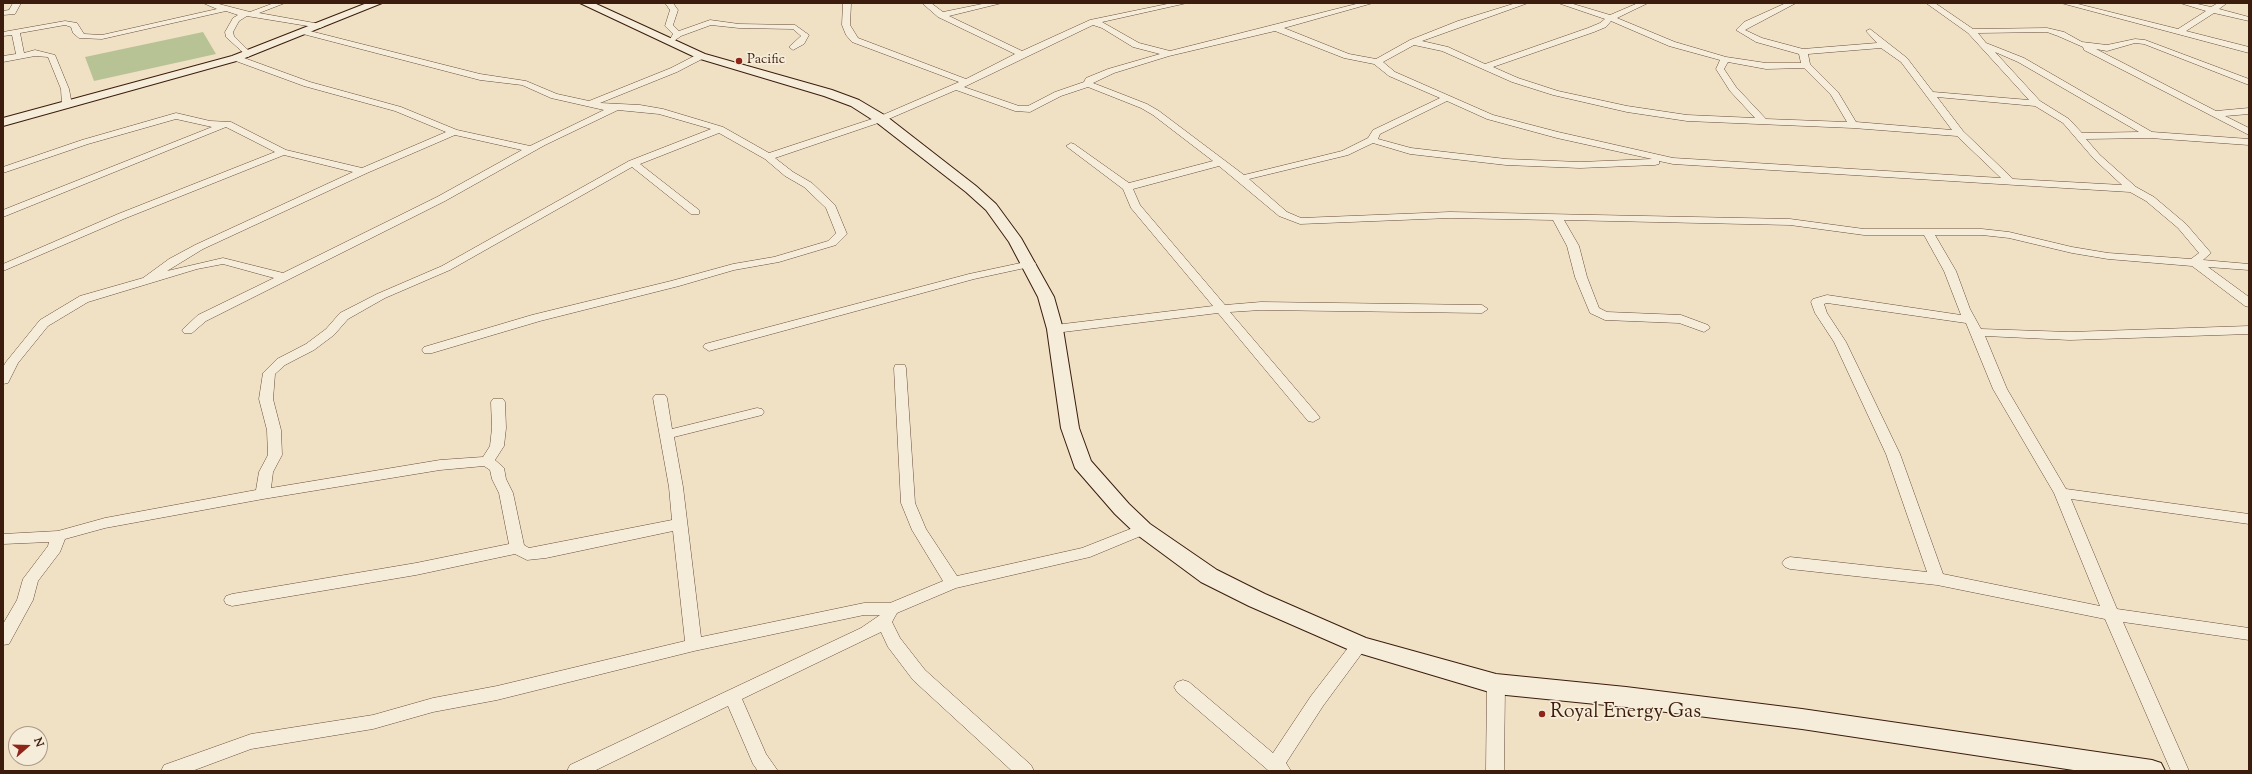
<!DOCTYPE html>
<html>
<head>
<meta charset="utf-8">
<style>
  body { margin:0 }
  #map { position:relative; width:2252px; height:774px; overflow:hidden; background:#f0e1c4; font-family:"Sorts Mill Goudy",serif }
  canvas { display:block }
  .frame { position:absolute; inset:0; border:4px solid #3b1c0d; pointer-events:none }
  .north { position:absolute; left:8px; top:726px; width:40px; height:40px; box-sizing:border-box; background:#f5ecd9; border:1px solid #ab9987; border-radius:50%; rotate:70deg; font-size:11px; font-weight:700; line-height:16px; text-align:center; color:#3b1c0d }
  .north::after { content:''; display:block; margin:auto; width:14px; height:18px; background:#8f2418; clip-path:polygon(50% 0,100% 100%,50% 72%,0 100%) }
</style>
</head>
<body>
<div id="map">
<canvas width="2252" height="774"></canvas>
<div class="frame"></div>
<div class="north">N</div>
</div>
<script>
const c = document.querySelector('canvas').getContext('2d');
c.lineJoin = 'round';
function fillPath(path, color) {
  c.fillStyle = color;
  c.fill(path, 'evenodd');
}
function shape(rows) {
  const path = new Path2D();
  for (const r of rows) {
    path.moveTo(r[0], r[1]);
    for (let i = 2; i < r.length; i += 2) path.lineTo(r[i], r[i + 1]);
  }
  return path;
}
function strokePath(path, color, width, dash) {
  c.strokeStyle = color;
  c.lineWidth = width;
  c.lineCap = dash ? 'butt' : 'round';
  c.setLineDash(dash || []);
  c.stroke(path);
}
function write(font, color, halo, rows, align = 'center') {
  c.font = font + ' "Sorts Mill Goudy",serif';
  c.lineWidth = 3.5;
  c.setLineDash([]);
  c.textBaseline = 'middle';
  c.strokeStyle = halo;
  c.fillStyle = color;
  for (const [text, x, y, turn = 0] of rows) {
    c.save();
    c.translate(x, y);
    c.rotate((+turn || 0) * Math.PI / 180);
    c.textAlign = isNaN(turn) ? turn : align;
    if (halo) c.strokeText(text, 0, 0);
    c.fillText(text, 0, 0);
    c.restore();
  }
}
const green = shape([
  [203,32,216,54,94,81,85,57]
]);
const street = shape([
  [13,3,21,3,15,14,3,15,3,11,9,10,13,3],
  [203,3,215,3,250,12,274,3,285,3,259,13,320,24,324,26,320,28,247,16,239,21,233,32,234,36,252,54,248,57,226,37,225,32,233,18,238,15,226,11,102,39,79,38,73,33,71,27,65,25,20,33,24,53,35,50,55,55,69,89,72,105,67,108,62,105,61,89,48,57,35,56,3,62,3,56,16,54,12,35,3,36,3,32,65,21,77,23,84,34,102,35,217,9,203,3],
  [665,3,673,3,678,10,673,25,679,31,710,20,739,24,795,25,809,35,804,44,793,50,789,47,801,36,793,29,739,28,711,25,681,36,674,41,670,39,673,34,665,26,670,10,665,3],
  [843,3,851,3,850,25,858,38,966,79,1015,54,938,17,922,3,931,3,943,12,987,3,1002,3,949,16,1022,51,1090,20,1172,3,1187,3,1102,22,1139,43,1170,51,1360,3,1373,3,1284,28,1349,54,1376,59,1410,40,1458,21,1516,3,1528,3,1422,41,1448,47,1485,64,1588,28,1600,23,1605,19,1558,3,1570,3,1610,15,1638,3,1648,3,1617,18,1675,42,1726,57,1766,63,1801,63,1799,54,1756,42,1736,30,1744,22,1786,3,1796,3,1745,30,1762,38,1803,49,1877,43,1866,31,1870,29,1907,58,1933,92,2029,100,1968,33,1926,3,1935,3,1973,29,2047,28,2064,32,2082,42,2107,45,2135,39,2145,40,2249,79,2249,85,2144,44,2135,43,2107,51,2096,49,2216,111,2249,108,2249,114,2225,116,2249,128,2249,135,2084,50,2083,47,2058,36,2047,32,1978,33,1986,43,2024,58,2152,132,2249,139,2249,145,2150,138,2086,139,2100,155,2136,187,2154,197,2186,224,2211,253,2203,260,2249,264,2249,270,2208,267,2249,297,2249,307,2245,306,2192,266,2108,259,2072,253,2009,238,1982,235,1935,235,1956,271,1970,309,1981,329,2070,332,2249,326,2249,334,2070,340,1985,336,2007,389,2066,489,2249,514,2249,524,2071,499,2117,609,2249,628,2249,640,2123,622,2189,771,2171,771,2105,619,1937,585,1790,569,1785,567,1782,563,1785,559,1790,557,1927,572,1886,454,1834,342,1815,313,1811,302,1813,299,1827,295,1961,315,1944,271,1924,235,1864,235,1790,225,1564,220,1579,246,1587,277,1599,308,1607,312,1681,315,1708,325,1710,328,1704,332,1679,323,1605,320,1590,313,1575,277,1567,246,1553,220,1450,218,1300,224,1279,216,1219,166,1133,189,1140,205,1225,305,1261,302,1482,305,1488,309,1482,313,1261,310,1230,312,1318,415,1320,418,1313,422,1308,421,1218,313,1055,333,1049,329,1055,325,1213,306,1131,208,1123,189,1066,146,1071,143,1074,144,1129,183,1213,161,1153,115,1141,108,1088,87,1061,96,1030,112,1015,111,956,90,884,121,775,158,793,172,812,183,835,205,847,234,836,245,779,262,734,270,679,286,540,321,432,353,424,353,422,350,424,347,532,315,671,281,733,264,774,257,828,241,836,233,826,208,804,187,785,176,765,159,719,133,640,164,699,210,699,214,691,214,632,167,450,270,385,298,348,319,334,335,314,350,285,365,275,374,273,399,281,430,282,455,273,472,271,488,440,460,483,457,490,446,492,428,491,402,493,399,503,399,505,402,506,428,504,446,495,460,504,468,506,479,513,493,524,545,529,548,672,520,669,487,653,398,655,395,665,395,667,398,672,429,757,408,762,409,764,412,762,415,674,437,683,487,701,637,864,603,890,603,943,581,912,530,901,503,894,368,895,365,905,365,906,368,915,503,926,529,957,576,1082,548,1143,524,1148,525,1150,529,1148,533,1090,557,956,588,897,613,892,622,900,638,925,670,1031,765,1034,771,1012,771,913,680,888,647,881,632,742,699,766,754,778,771,758,771,753,764,728,706,594,771,567,771,570,765,861,628,880,615,864,615,694,651,497,700,433,712,373,729,251,749,192,771,161,771,164,765,251,734,373,715,433,698,497,686,685,641,673,531,546,558,527,560,515,554,416,575,232,606,226,604,224,600,226,596,232,594,416,563,509,544,499,493,492,479,490,470,484,466,440,470,263,499,105,528,65,539,60,552,38,581,33,600,9,644,3,645,3,624,17,600,23,579,48,546,49,542,3,544,3,534,58,531,105,518,256,490,259,472,268,455,267,430,259,399,263,373,277,359,306,344,326,329,340,313,377,294,442,266,629,161,711,129,659,114,618,110,545,145,445,201,206,321,192,333,184,333,182,330,198,315,274,278,223,264,197,269,88,302,48,326,18,363,8,383,3,384,3,367,6,362,40,320,80,296,143,278,169,259,195,245,353,172,284,155,126,218,3,271,3,264,118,214,275,152,226,127,3,217,3,210,212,127,176,119,88,144,3,173,3,167,82,140,176,113,210,121,231,122,286,150,362,168,446,132,395,111,304,86,233,60,233,56,236,55,310,82,401,107,457,130,530,146,604,110,551,98,522,85,480,80,303,34,302,32,306,30,480,74,526,81,557,94,589,101,671,68,698,54,704,54,704,58,677,72,600,103,640,105,663,109,723,127,769,153,878,117,959,82,852,42,846,35,842,25,843,3],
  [1611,21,1669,46,1720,60,1716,69,1730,91,1755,118,1687,115,1627,106,1558,91,1518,78,1493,67,1594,32,1606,27,1611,21],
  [1093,25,1102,28,1133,47,1160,54,1108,69,1086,78,1084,82,1055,92,1028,106,1019,106,964,87,1093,25],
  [1275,31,1344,58,1374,64,1389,76,1440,98,1373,130,1368,138,1342,151,1244,175,1159,111,1147,104,1093,83,1114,73,1169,56,1275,31],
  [1414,45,1442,51,1512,82,1553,95,1627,112,1687,121,1853,128,1957,136,2001,178,1673,158,1558,132,1493,115,1395,72,1383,62,1414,45],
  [1881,48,1901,62,1952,130,1856,122,1838,92,1810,64,1808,54,1881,48],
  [1995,52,2018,62,2139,132,2082,133,2069,119,2040,101,1995,52],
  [1728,62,1766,69,1804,68,1831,95,1847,122,1766,119,1736,87,1724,69,1728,62],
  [1937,97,2035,106,2063,123,2094,159,2122,185,2013,179,1963,131,1937,97],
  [1447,101,1487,119,1557,138,1652,159,1580,162,1506,159,1411,148,1378,139,1380,134,1447,101],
  [455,135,522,150,437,197,283,273,223,258,167,271,203,249,367,173,455,135],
  [1373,143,1410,154,1506,165,1580,168,1655,165,1659,164,1659,161,1673,164,2130,192,2146,201,2178,228,2199,253,2191,259,2108,253,2072,247,2009,232,1982,229,1864,229,1790,219,1450,212,1301,218,1287,212,1249,179,1348,155,1373,143],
  [1827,303,1966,323,1993,389,2054,493,2100,606,1943,574,1900,454,1846,342,1827,313,1824,304,1827,303],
  [2061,3,2074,3,2178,29,2206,11,2180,3,2193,3,2211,7,2218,3,2227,3,2219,9,2249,17,2249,21,2214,13,2186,31,2249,47,2249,53,2061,3],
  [1030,261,1034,262,1036,264,1034,266,974,279,709,351,703,347,705,344,969,274,1030,261],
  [1360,639,1366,640,1368,645,1323,706,1286,763,1291,771,1269,771,1177,692,1174,687,1177,682,1183,680,1189,682,1273,753,1311,696,1354,640,1360,639],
  [1496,677,1502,679,1505,684,1504,771,1486,771,1487,684,1490,679,1496,677]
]);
const secondary = shape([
  [367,3,382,3,240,60,3,126,3,118,232,56,367,3],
  [580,3,594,3,705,54,832,90,859,100,886,116,976,186,996,204,1021,238,1054,297,1063,329,1079,428,1091,461,1129,504,1150,524,1217,570,1265,594,1366,638,1496,674,1626,687,1802,709,2152,760,2161,763,2165,771,2080,771,1802,729,1626,707,1496,694,1352,651,1249,606,1201,582,1136,534,1115,514,1075,468,1061,428,1047,329,1038,297,1009,242,986,210,966,192,876,122,851,106,824,96,697,58,580,3]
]);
const markers = [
  [739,61,4,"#8f2418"],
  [1542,714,4,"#8f2418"]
];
const farPoinames = [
  ["Pacific",747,61]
];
const nearPoinames = [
  ["Royal Energy Gas",1550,714]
];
fillPath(green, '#b8c395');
strokePath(street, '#684d3b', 1);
strokePath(secondary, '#3b1c0d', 2);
fillPath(street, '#f5ecd9');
fillPath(secondary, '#f5ecd9');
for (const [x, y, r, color] of markers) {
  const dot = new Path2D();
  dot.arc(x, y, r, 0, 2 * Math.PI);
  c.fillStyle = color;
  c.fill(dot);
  strokePath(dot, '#f5ecd9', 1.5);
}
write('14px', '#3b1c0d', '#f5ecd9', farPoinames, 'left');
write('20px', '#3b1c0d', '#f5ecd9', nearPoinames, 'left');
</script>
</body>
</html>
